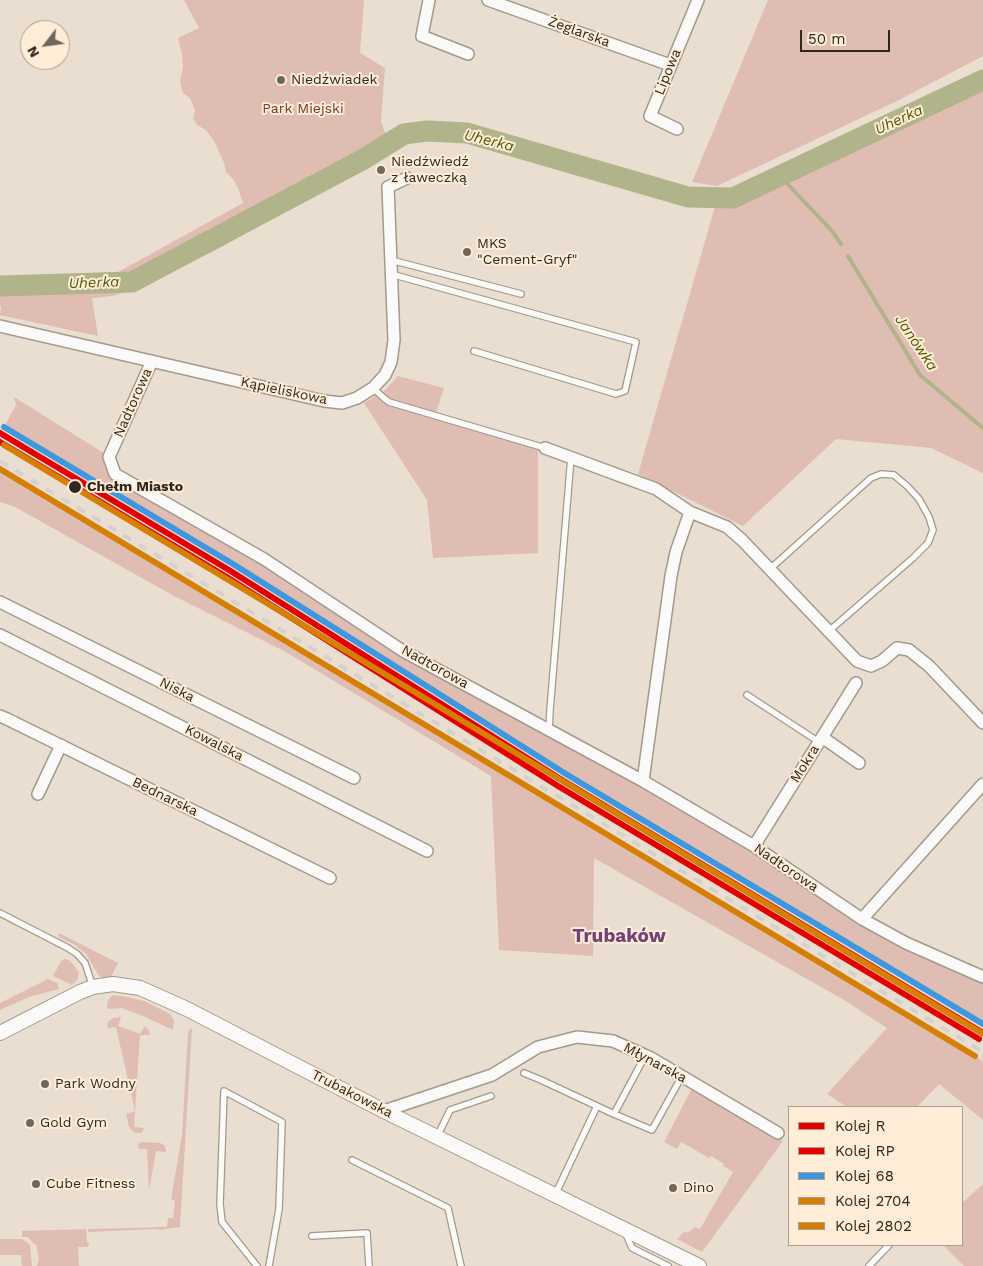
<!DOCTYPE html>
<html>
<head>
<meta charset="utf-8">
<style>
  body { margin:0 }
  #map { position:relative; width:983px; height:1266px; overflow:hidden; background:#eaded0; font-family:"Work Sans",sans-serif }
  canvas { display:block }
  .legend { position:absolute; left:788px; top:1106px; width:175px; height:140px; box-sizing:border-box; background:#ffedd8; border:1px solid #ac9e8e; margin:0; padding:6px 9px; list-style:none; font-size:15px; color:#30281e }
  .legend li { display:flex; align-items:center; gap:10px; height:25px }
  .legend b { width:25px; border:1px solid #ac9e8e }
  .north { position:absolute; left:20px; top:20px; width:50px; height:50px; box-sizing:border-box; background:#ffedd8; border:1px solid #ac9e8e; border-radius:50%; rotate:240deg; font-size:14px; font-weight:700; line-height:20px; text-align:center; color:#30281e }
  .north::after { content:''; display:block; margin:auto; width:18px; height:22px; background:#71685c; clip-path:polygon(50% 0,100% 100%,50% 72%,0 100%) }
  .scale { position:absolute; left:800px; top:30px; width:90px; height:22px; box-sizing:border-box; border:2px solid #30281e; border-top:0; padding-left:6px; font-size:15px; line-height:18px; white-space:nowrap; color:#30281e; -webkit-text-stroke:4px #ffedd8; paint-order:stroke }
</style>
</head>
<body>
<div id="map">
<canvas width="983" height="1266"></canvas>
<ul class="legend">
<li><b style="height:6px;background:#e50000"></b>Kolej R</li>
<li><b style="height:6px;background:#e50000"></b>Kolej RP</li>
<li><b style="height:6px;background:#3d98df"></b>Kolej 68</li>
<li><b style="height:6px;background:#d67f06"></b>Kolej 2704</li>
<li><b style="height:6px;background:#d67f06"></b>Kolej 2802</li>
</ul>
<div class="north">N</div>
<div class="scale">50 m</div>
</div>
<script>
const c = document.querySelector('canvas').getContext('2d');
c.lineJoin = 'round';
function fillPath(path, color) {
  c.fillStyle = color;
  c.fill(path, 'evenodd');
}
function shape(rows) {
  const path = new Path2D();
  for (const r of rows) {
    path.moveTo(r[0], r[1]);
    for (let i = 2; i < r.length; i += 2) path.lineTo(r[i], r[i + 1]);
  }
  return path;
}
function strokePath(path, color, width, dash) {
  c.strokeStyle = color;
  c.lineWidth = width;
  c.lineCap = dash ? 'butt' : 'round';
  c.setLineDash(dash || []);
  c.stroke(path);
}
function write(font, color, halo, rows, align = 'center') {
  c.font = font + ' "Work Sans",sans-serif';
  c.lineWidth = 4;
  c.setLineDash([]);
  c.textBaseline = 'middle';
  c.strokeStyle = halo;
  c.fillStyle = color;
  for (const [text, x, y, turn = 0] of rows) {
    c.save();
    c.translate(x, y);
    c.rotate((+turn || 0) * Math.PI / 180);
    c.textAlign = isNaN(turn) ? turn : align;
    if (halo) c.strokeText(text, 0, 0);
    c.fillText(text, 0, 0);
    c.restore();
  }
}
const green = shape([
  [184,0,364,0,360,53,385,68,381,122,392,151,220,248,139,288,112,296,92,298,98,336,0,315,1,307,0,306,0,282,91,277,91,274,118,272,243,203,238,188,233,179,226,172,224,163,214,141,206,130,197,125,193,118,195,110,190,98,183,93,180,82,183,67,182,54,178,38,199,28],
  [768,0,983,0,983,56,899,100,717,186,692,182],
  [983,87,983,473,931,448,836,439,743,526,638,474,716,203,738,205],
  [398,376,444,388,436,413,538,442,538,553,433,558,427,500,364,403,384,391],
  [14,397,107,455,115,474,264,561,402,653,573,750,638,785,734,840,862,924,983,982,983,1025,626,812,346,637,299,606,4,427,16,405],
  [0,468,311,657,744,914,983,1061,983,1120,939,1084,917,1107,847,1107,827,1094,887,1028,844,1000,594,858,593,956,499,950,491,776,286,652,174,596,15,507,0,502],
  [59,933,118,963,111,977,104,978,99,976,86,954,75,945,59,937],
  [65,959,69,960,73,964,79,973,77,980,72,985,53,976,61,961],
  [48,979,57,983,59,989,29,997,0,1010,0,1003],
  [113,995,127,997,144,1001,170,1014,174,1021,173,1030,143,1016,122,1008,110,1009,107,1008,108,1000],
  [113,1018,121,1017,118,1026,140,1034,145,1026,149,1030,150,1035,140,1035,134,1127,144,1128,142,1132,140,1133,135,1133,129,1127,126,1114,135,1111,116,1027,107,1028,108,1022],
  [192,1028,180,1227,158,1230,157,1229,88,1232,88,1229,167,1227,168,1218,173,1218,175,1201,171,1199,182,1135,188,1033,189,1030],
  [693,1086,783,1141,702,1252,677,1239,685,1231,687,1233,695,1227,700,1229,733,1172,723,1166,724,1164,711,1156,709,1158,681,1142,677,1149,664,1142],
  [141,1142,160,1143,164,1145,166,1150,166,1152,156,1151,149,1191,147,1149,139,1149,138,1144],
  [983,1184,983,1266,964,1266,943,1245,962,1245,962,1203],
  [86,1229,87,1242,89,1243,88,1247,78,1247,79,1266,37,1266,39,1259,36,1244,34,1244,28,1237,22,1237,22,1231],
  [0,1239,22,1239,30,1245,32,1266,22,1266,21,1255,0,1255]
]);
const stream = shape([
  [780,176,832,231,841,244],
  [848,256,920,375,983,428]
]);
const river = shape([
  [0,286,132,282,362,160,404,134,427,131,467,133,688,197,733,198,983,80]
]);
const service = shape([
  [391,260,521,294],
  [391,274,636,342,625,391,616,394,474,351],
  [373,388,385,399,389,402,545,448],
  [770,569,871,478,881,474,894,475,907,486,919,499,929,517,933,530,928,543,913,558,829,631],
  [747,695,819,742],
  [549,730,550,710,571,457],
  [0,913,68,948,77,954,85,963,93,987],
  [524,1073,541,1080,614,1114,645,1056],
  [614,1114,652,1130,682,1076],
  [437,1137,450,1110,491,1096],
  [352,1160,448,1208,461,1266],
  [555,1195,597,1106],
  [625,1232,632,1248,668,1266],
  [312,1236,367,1233,369,1266],
  [257,1266,222,1222,220,1204,224,1091,282,1122,279,1209,269,1266],
  [869,1266,889,1245]
]);
const minor = shape([
  [429,0,422,36,468,54],
  [488,0,670,65],
  [677,129,650,116,698,0],
  [0,326,324,401,342,403,357,398,373,388,385,375,391,362,394,340,388,187,407,178],
  [152,361,109,457,115,474,264,559,403,651,643,781,754,846,862,919,906,943,983,977],
  [545,448,656,489,690,512,727,527,742,540,857,661,871,666,882,661,897,648,909,650,929,666,983,723],
  [0,602,354,778],
  [0,635,427,851],
  [0,716,7,719,330,878],
  [822,737,859,763],
  [643,781,671,576,676,552,690,512],
  [38,794,61,745],
  [754,846,856,683],
  [862,919,983,784],
  [384,1111,492,1075,538,1047,577,1037,613,1041,651,1058,778,1133]
]);
const tertiary = shape([
  [0,1033,80,992,93,987,113,984,140,988,187,1009,384,1111,699,1266]
]);
const rail = shape([
  [0,461,983,1052]
]);
const rail1 = shape([
  [0,433,229,570,562,780,983,1033]
]);
const rail2 = shape([
  [0,442,225,576,558,786,979,1039]
]);
const rail3 = shape([
  [4,427,233,564,566,774,983,1024]
]);
const rail4 = shape([
  [4,445,983,1034]
]);
const rail5 = shape([
  [0,469,975,1056]
]);
const markers = [
  [281,80,5,"#71685c"],
  [381,170,5,"#71685c"],
  [467,252,5,"#71685c"],
  [75,487,7,"#30281e"],
  [45,1084,5,"#71685c"],
  [30,1123,5,"#71685c"],
  [36,1184,5,"#71685c"],
  [673,1188,5,"#71685c"]
];
const streetNames = [
  ["Żeglarska",579,32,20],
  ["Lipowa",668,72,-68],
  ["Kąpieliskowa",284,391,12],
  ["Nadtorowa",133,403,-66],
  ["Nadtorowa",435,667,29],
  ["Niska",177,690,27],
  ["Kowalska",214,743,27],
  ["Mokra",805,764,-58],
  ["Bednarska",165,797,26],
  ["Nadtorowa",786,868,34],
  ["Młynarska",655,1063,28],
  ["Trubakowska",352,1094,27]
];
const poiNames = [
  ["Niedźwiadek",291,80],
  ["Niedźwiedź",391,162],
  ["z ławeczką",391,178],
  ["MKS",477,244],
  ["\"Cement-Gryf\"",477,260],
  ["Park Wodny",55,1084],
  ["Gold Gym",40,1123],
  ["Cube Fitness",46,1184],
  ["Dino",683,1188]
];
const parkNames = [
  ["Park Miejski",303,109]
];
const stopNames = [
  ["Chełm Miasto",87,487]
];
const waterNames = [
  ["Uherka",899,120,-25],
  ["Uherka",489,141,14],
  ["Uherka",94,283,-2],
  ["Janówka",916,343,56]
];
const districtNames = [
  ["Trubaków",619,936]
];
fillPath(green, '#dfbdb2');
strokePath(stream, '#b1b38b', 4);
strokePath(river, '#b1b38b', 21);
strokePath(service, '#a2998f', 8);
strokePath(minor, '#a2998f', 14);
strokePath(tertiary, '#a2998f', 16);
strokePath(service, '#fcfaf8', 5.5);
strokePath(minor, '#fcfaf8', 11);
strokePath(tertiary, '#fcfaf8', 14);
strokePath(rail, '#d5d1cd', 4, [9, 9]);
strokePath(rail1, '#e50000', 6);
strokePath(rail2, '#e50000', 6);
strokePath(rail3, '#3d98df', 6);
strokePath(rail4, '#d67f06', 6);
strokePath(rail5, '#d67f06', 6);
for (const [x, y, r, color] of markers) {
  const dot = new Path2D();
  dot.arc(x, y, r, 0, 2 * Math.PI);
  c.fillStyle = color;
  c.fill(dot);
  strokePath(dot, '#ffedd8', 2);
}
write('14px', '#30281e', '#ffedd8', streetNames);
write('14px', '#30281e', '#ffedd8', poiNames, 'left');
write('14px', '#7b352c', '#ffedd8', parkNames);
write('bold 14px', '#30281e', '#ffedd8', stopNames, 'left');
write('italic 15px', '#545b05', '#ffedd8', waterNames);
write('bold 19px', '#744376', '#ffedd8', districtNames);
</script>
</body>
</html>
